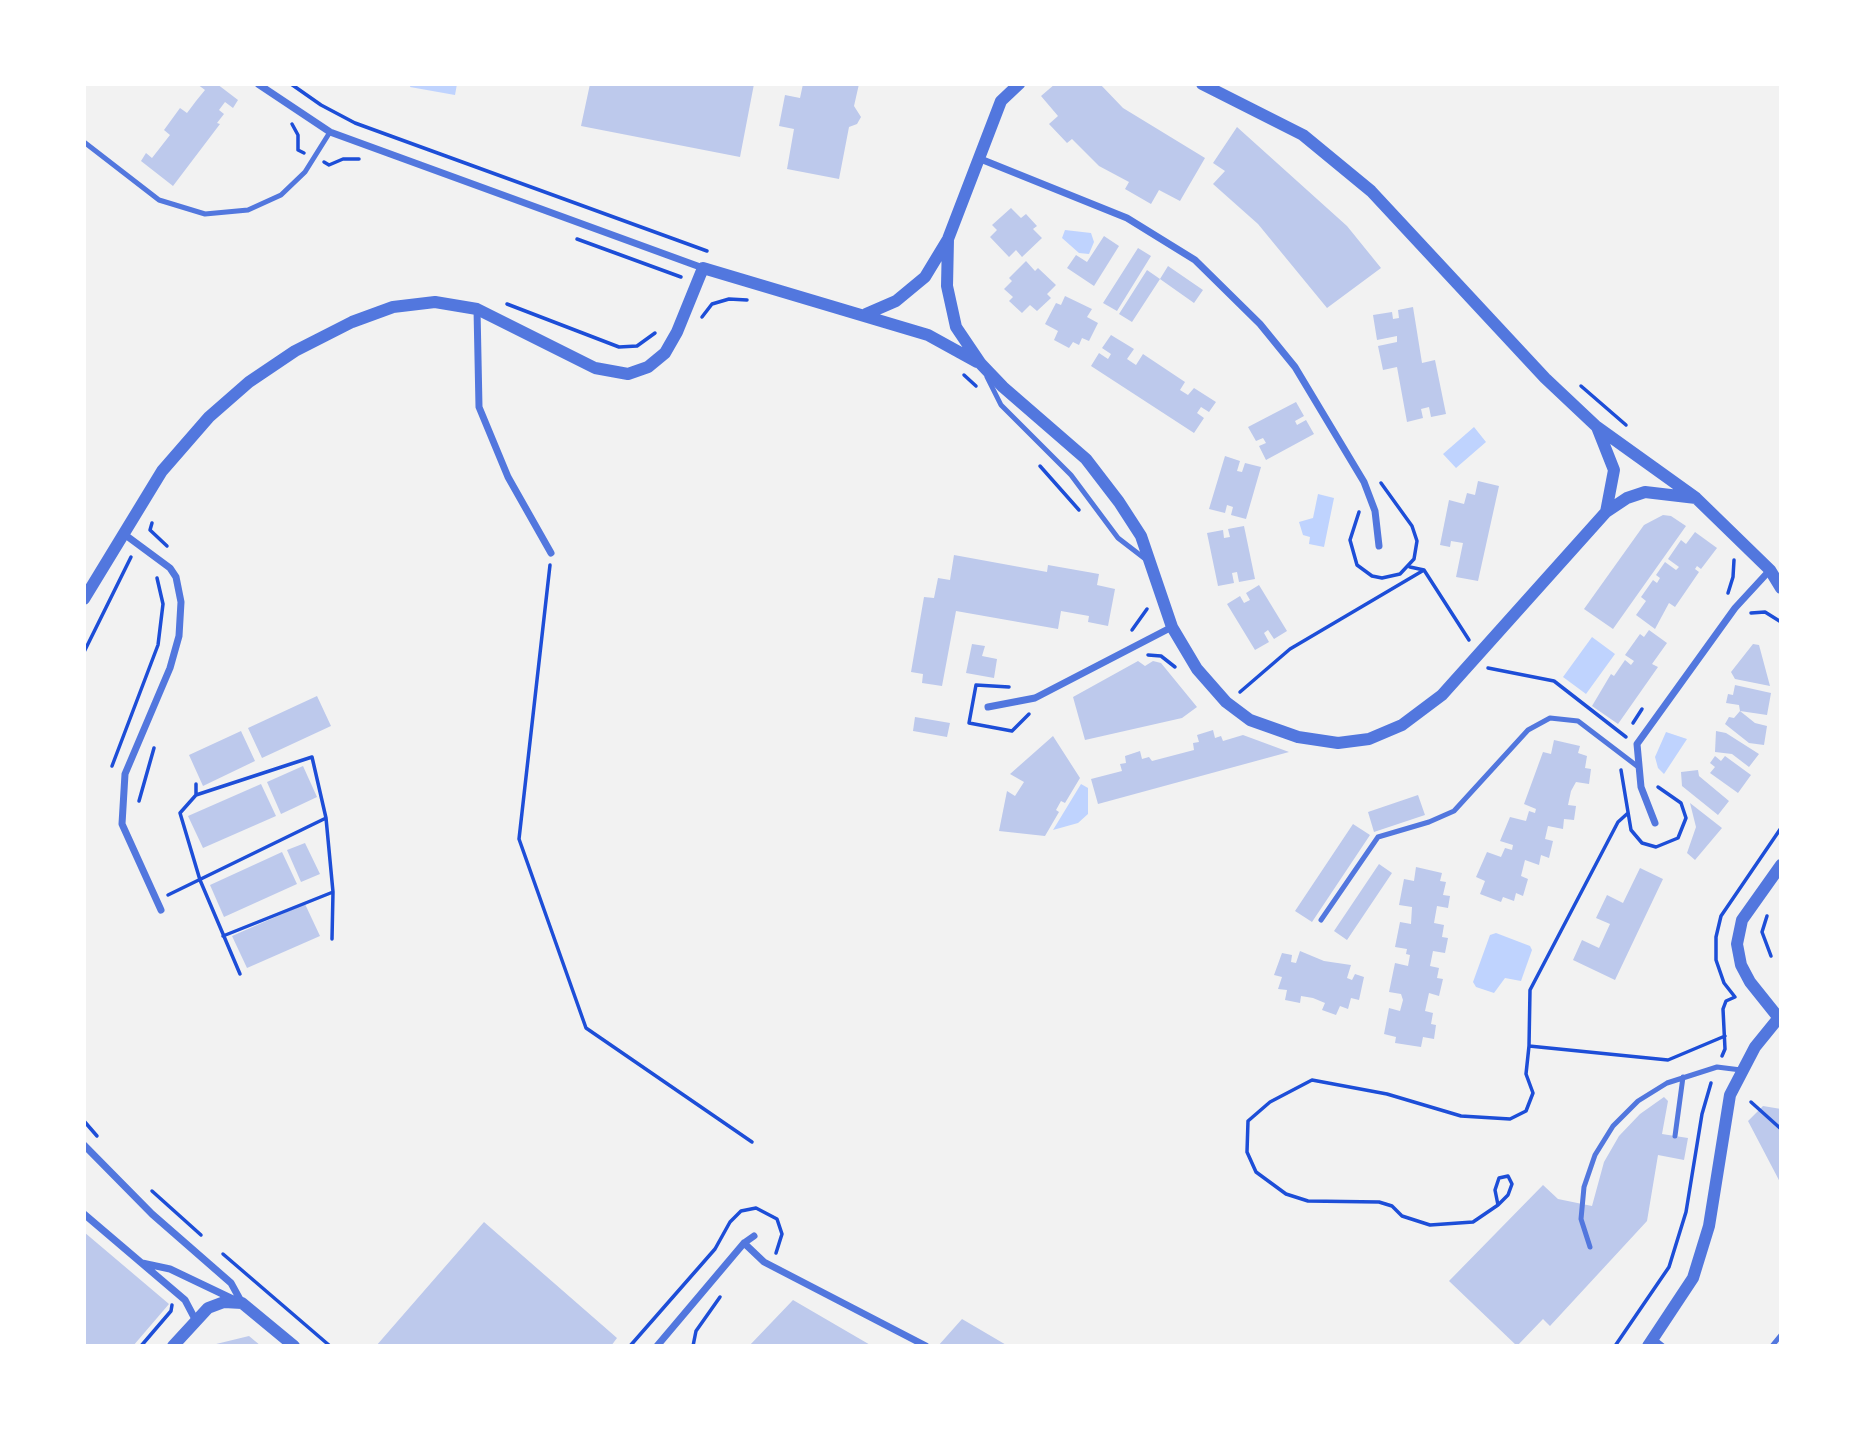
<!DOCTYPE html>
<html>
<head>
<meta charset="utf-8">
<style>
  body { margin:0 }
  #map { position:relative; width:1865px; height:1430px; overflow:hidden; background:#f2f2f2; font-family:"Open Sans",sans-serif }
  canvas { display:block }
  .frame { position:absolute; inset:0; border:86px solid #fff; pointer-events:none }
</style>
</head>
<body>
<div id="map">
<canvas width="1865" height="1430"></canvas>
<div class="frame"></div>
</div>
<script>
const c = document.querySelector('canvas').getContext('2d');
c.lineJoin = 'round';
function fillPath(path, color) {
  c.fillStyle = color;
  c.fill(path, 'evenodd');
}
function shape(rows) {
  const path = new Path2D();
  for (const r of rows) {
    path.moveTo(r[0], r[1]);
    for (let i = 2; i < r.length; i += 2) path.lineTo(r[i], r[i + 1]);
  }
  return path;
}
function strokePath(path, color, width, dash) {
  c.strokeStyle = color;
  c.lineWidth = width;
  c.lineCap = dash ? 'butt' : 'round';
  c.setLineDash(dash || []);
  c.stroke(path);
}
const water = shape([
  [411,84,457,84,455,95,410,87],
  [1065,230,1091,233,1094,242,1089,254,1079,253,1062,238],
  [1474,427,1486,442,1456,468,1443,454],
  [1318,494,1334,498,1324,547,1309,544,1310,537,1303,535,1299,522,1313,518],
  [1592,637,1615,654,1586,694,1563,677],
  [1666,732,1687,739,1664,774,1658,768,1655,757],
  [1081,784,1088,788,1088,814,1078,823,1053,830],
  [1496,933,1530,946,1532,950,1521,981,1505,978,1494,993,1476,987,1473,982,1490,935]
]);
const building = shape([
  [197,84,217,84,238,100,233,108,225,102,219,110,224,114,217,123,220,124,173,186,141,161,146,153,152,158,170,135,164,130,180,108,187,113,196,101,205,90],
  [590,84,754,84,740,157,581,126],
  [803,84,859,84,854,106,861,117,857,124,849,127,839,179,787,169,794,129,779,126,785,95,800,98],
  [1055,84,1100,84,1123,108,1205,158,1180,201,1159,190,1151,204,1125,189,1129,182,1099,166,1072,139,1067,143,1049,124,1058,116,1041,96],
  [1237,127,1347,226,1381,268,1327,308,1258,224,1213,184,1225,171,1213,163],
  [1011,208,1021,218,1026,214,1037,226,1033,229,1042,238,1022,257,1016,250,1009,257,990,237,997,230,992,225],
  [1104,236,1119,246,1094,286,1067,268,1076,255,1087,262],
  [1138,248,1151,256,1117,311,1103,303],
  [1026,261,1035,271,1038,268,1056,285,1047,294,1051,298,1037,311,1030,305,1022,313,1009,301,1013,297,1004,289,1012,281,1009,278],
  [1168,266,1203,290,1194,303,1160,279],
  [1147,270,1160,279,1132,322,1119,314],
  [1065,296,1092,309,1087,317,1098,323,1089,341,1082,338,1079,345,1073,342,1069,348,1054,340,1058,331,1045,324,1056,303,1061,305],
  [1413,307,1422,363,1435,360,1446,414,1431,417,1429,407,1421,409,1423,418,1407,422,1397,367,1383,370,1378,346,1397,342,1397,336,1377,340,1373,315,1392,312,1393,319,1399,318,1398,310],
  [1111,335,1134,349,1127,359,1136,365,1143,354,1185,382,1180,390,1188,395,1194,388,1216,402,1209,412,1201,407,1197,413,1204,418,1194,433,1091,366,1099,353,1108,359,1111,354,1102,348],
  [1296,402,1304,416,1295,421,1297,425,1306,420,1314,434,1266,460,1259,446,1266,443,1263,438,1256,441,1248,427],
  [1225,456,1240,461,1237,471,1242,472,1245,463,1261,467,1246,519,1231,515,1233,507,1227,505,1225,513,1209,509],
  [1478,481,1499,486,1478,581,1456,577,1463,543,1451,541,1450,547,1440,545,1449,500,1464,504,1467,493,1475,495],
  [1663,515,1671,516,1686,526,1613,629,1584,609,1644,525],
  [1244,526,1255,579,1239,582,1237,572,1232,573,1234,583,1218,586,1207,533,1223,530,1224,538,1230,537,1228,529],
  [1695,532,1717,548,1701,569,1697,566,1695,569,1699,572,1675,607,1669,603,1655,629,1636,615,1646,601,1641,597,1653,580,1657,583,1660,578,1656,575,1665,562,1676,570,1679,567,1668,559,1681,540,1686,544],
  [954,555,1047,572,1048,565,1099,574,1097,585,1115,589,1108,626,1088,622,1089,616,1061,611,1058,629,956,611,942,686,922,683,923,674,911,672,924,597,934,598,938,578,950,580],
  [1259,585,1287,631,1274,639,1268,630,1264,633,1269,642,1255,650,1227,604,1240,596,1244,603,1250,600,1246,593],
  [1649,630,1667,643,1652,664,1658,667,1618,724,1592,706,1611,674,1614,676,1625,660,1631,665,1634,661,1625,655,1640,634,1644,637],
  [972,644,985,646,982,656,997,659,994,678,966,673],
  [1753,644,1759,645,1770,686,1735,679,1731,672],
  [1138,661,1145,666,1153,661,1161,663,1197,707,1182,718,1085,740,1073,697],
  [1735,685,1771,693,1767,715,1740,711,1739,705,1726,703,1728,694,1733,695],
  [317,696,331,726,262,758,248,728],
  [1740,711,1755,723,1767,726,1764,745,1749,743,1725,724,1729,717,1734,718],
  [915,717,950,723,947,737,913,731],
  [1213,730,1215,738,1221,736,1223,741,1243,735,1289,752,1098,804,1091,779,1122,771,1120,764,1126,763,1125,756,1140,751,1142,759,1149,757,1152,761,1194,750,1193,743,1199,742,1197,735],
  [241,731,255,761,203,786,189,755],
  [1716,731,1726,733,1759,754,1749,767,1732,754,1715,752],
  [1053,736,1080,778,1065,803,1061,801,1056,810,1059,812,1045,836,999,831,1007,791,1015,796,1024,782,1010,774],
  [1554,740,1580,746,1578,753,1587,756,1585,768,1591,769,1589,784,1576,782,1571,791,1568,805,1576,806,1574,820,1564,819,1563,829,1548,826,1545,839,1553,841,1549,858,1541,855,1539,865,1525,860,1521,876,1528,879,1523,896,1516,893,1514,901,1503,897,1501,902,1480,894,1485,881,1476,877,1487,852,1501,857,1505,848,1512,850,1513,845,1500,841,1510,817,1526,821,1529,811,1535,813,1536,809,1524,804,1543,752,1551,754],
  [1715,756,1721,761,1725,756,1751,775,1738,793,1710,773,1715,767,1710,763],
  [303,766,317,797,281,814,267,782],
  [1698,770,1699,776,1729,801,1718,815,1682,786,1681,772],
  [261,784,276,816,203,848,188,816],
  [1418,795,1425,815,1374,832,1368,812],
  [1690,803,1722,828,1695,860,1687,853,1696,827],
  [1353,824,1370,835,1312,922,1295,911],
  [305,843,320,874,301,882,287,850],
  [282,852,297,884,224,917,210,885],
  [1379,864,1392,873,1347,940,1334,931],
  [1416,867,1442,873,1440,881,1446,882,1443,895,1450,896,1448,908,1437,906,1434,923,1444,925,1442,937,1448,938,1445,953,1433,951,1430,966,1439,968,1437,978,1443,979,1439,996,1429,993,1425,1011,1433,1013,1431,1024,1436,1025,1434,1039,1423,1037,1421,1047,1395,1043,1396,1037,1384,1034,1389,1008,1400,1011,1403,1000,1401,994,1389,992,1395,963,1408,966,1410,955,1406,954,1407,949,1395,947,1400,922,1411,924,1412,907,1399,905,1404,879,1414,881],
  [1640,868,1663,879,1615,980,1573,960,1582,940,1599,948,1610,924,1596,918,1607,895,1623,903],
  [305,904,320,936,247,968,232,936],
  [1300,951,1324,961,1351,965,1347,978,1352,980,1355,974,1364,977,1359,1000,1351,998,1348,1009,1340,1006,1336,1015,1322,1010,1325,1003,1313,998,1301,996,1300,1003,1285,1000,1287,990,1278,989,1282,977,1274,975,1282,953,1292,955,1291,962,1296,963],
  [1664,1097,1668,1101,1662,1134,1688,1138,1684,1160,1658,1155,1647,1221,1550,1326,1543,1319,1517,1346,1449,1281,1543,1185,1558,1199,1592,1206,1604,1162,1619,1136,1640,1114],
  [1763,1106,1781,1109,1781,1184,1748,1121],
  [484,1222,617,1338,611,1346,376,1346],
  [84,1232,169,1304,133,1346,84,1346],
  [793,1300,872,1346,749,1346],
  [962,1319,1008,1346,938,1346],
  [249,1336,261,1346,212,1346,212,1345]
]);
const path = shape([
  [291,84,321,105,355,123,707,251],
  [292,124,298,135,298,150,304,153],
  [324,162,329,165,343,159,359,159],
  [577,239,681,277],
  [507,304,619,347,637,346,655,333],
  [702,317,712,304,729,299,747,300],
  [964,375,976,386],
  [1581,386,1626,425],
  [1040,466,1079,510],
  [1359,512,1350,540,1357,565,1372,576,1382,578,1400,574,1414,559,1417,541,1412,526,1381,483],
  [152,523,150,530,167,546],
  [550,565,519,839,586,1028,752,1142],
  [1410,567,1424,570,1469,640],
  [1728,593,1733,577,1734,560],
  [1751,613,1765,612,1781,622],
  [1132,630,1147,609],
  [84,652,131,557],
  [1148,655,1161,656,1175,667],
  [1488,668,1554,681,1626,737],
  [1009,687,976,685,969,723,1012,731,1029,714],
  [1240,692,1290,649,1424,570],
  [1633,723,1642,709],
  [112,766,158,645,163,604,157,578],
  [1621,770,1631,830,1642,843,1656,847,1678,838,1686,818,1681,803,1658,787],
  [196,784,196,795,180,813,200,880,240,974],
  [196,795,312,757,326,818,333,892,332,939],
  [139,801,154,748],
  [1628,813,1618,822,1530,990,1529,1046,1668,1060,1725,1036],
  [168,895,326,818],
  [1767,916,1762,932,1771,956],
  [223,936,333,892],
  [1722,1056,1725,1049,1723,1009,1726,1001,1735,997,1724,983,1716,960,1716,937,1721,916,1781,828],
  [1751,1102,1781,1129],
  [84,1121,97,1136],
  [152,1191,201,1235],
  [1498,1205,1495,1190,1499,1178,1508,1176,1512,1184,1508,1195,1498,1205,1473,1222,1430,1225,1402,1216,1392,1206,1379,1202,1308,1201,1286,1194,1256,1172,1247,1152,1248,1121,1270,1102,1312,1080,1387,1094,1461,1116,1510,1119,1526,1111,1533,1093,1526,1074,1529,1046],
  [223,1254,330,1346],
  [141,1346,171,1311,172,1305],
  [630,1346,715,1249,730,1222,741,1211,756,1208,777,1219,782,1234,776,1253],
  [693,1346,696,1331,720,1297],
  [1615,1346,1669,1267,1686,1212,1702,1114,1711,1083]
]);
const service = shape([
  [84,142,159,200,205,214,248,210,281,195,305,172,330,132],
  [987,377,1001,405,1071,475,1118,538,1144,558],
  [1321,920,1378,837,1429,822,1454,811,1528,730,1550,718,1578,721,1637,766],
  [1675,1136,1683,1077],
  [1590,1247,1581,1219,1584,1187,1595,1155,1613,1126,1638,1101,1667,1083,1717,1067,1741,1070],
  [1653,1338,1663,1346],
  [1772,1346,1781,1335]
]);
const minor = shape([
  [258,84,330,132,703,268],
  [978,158,1127,218,1195,260,1260,324,1295,367,1364,482,1375,511,1379,546],
  [477,309,479,407,508,477,551,553],
  [124,534,170,568,176,577,181,602,179,636,170,668,125,774,122,824,161,910],
  [988,707,1035,698,1172,627],
  [1655,823,1641,787,1637,744,1735,608,1770,570],
  [84,1145,152,1214,231,1283,242,1303],
  [84,1214,185,1300,195,1319],
  [744,1243,764,1262,926,1346],
  [142,1263,170,1269,235,1300],
  [657,1346,744,1243,754,1236]
]);
const tertiary = shape([
  [1202,84,1303,135,1371,191,1545,378,1597,427,1696,498,1770,570,1781,588],
  [948,239,947,286,956,327,981,364,1003,387,1086,459,1119,502,1141,536,1172,627,1197,669,1226,702,1250,720,1298,737,1338,743,1369,739,1402,725,1442,695,1606,512,1627,498,1645,492,1696,498],
  [866,314,896,301,925,277,948,239,1001,101,1019,84],
  [1597,427,1614,470,1606,512],
  [84,599,162,471,209,417,249,382,295,351,352,322,393,307,435,302,477,309,595,368,628,374,648,367,665,353,677,332,703,268,928,335,977,362],
  [1778,1017,1750,982,1741,965,1737,944,1742,920,1781,865],
  [173,1346,208,1308,224,1302,242,1303,294,1346],
  [1648,1346,1693,1278,1709,1226,1730,1095,1755,1047,1781,1015]
]);
fillPath(water, '#bfd3fe');
fillPath(building, '#bdc9ec');
strokePath(path, '#1d4ed8', 3.5);
strokePath(service, '#5277de', 5);
strokePath(minor, '#5277de', 7);
strokePath(tertiary, '#5277de', 12);
</script>
</body>
</html>
